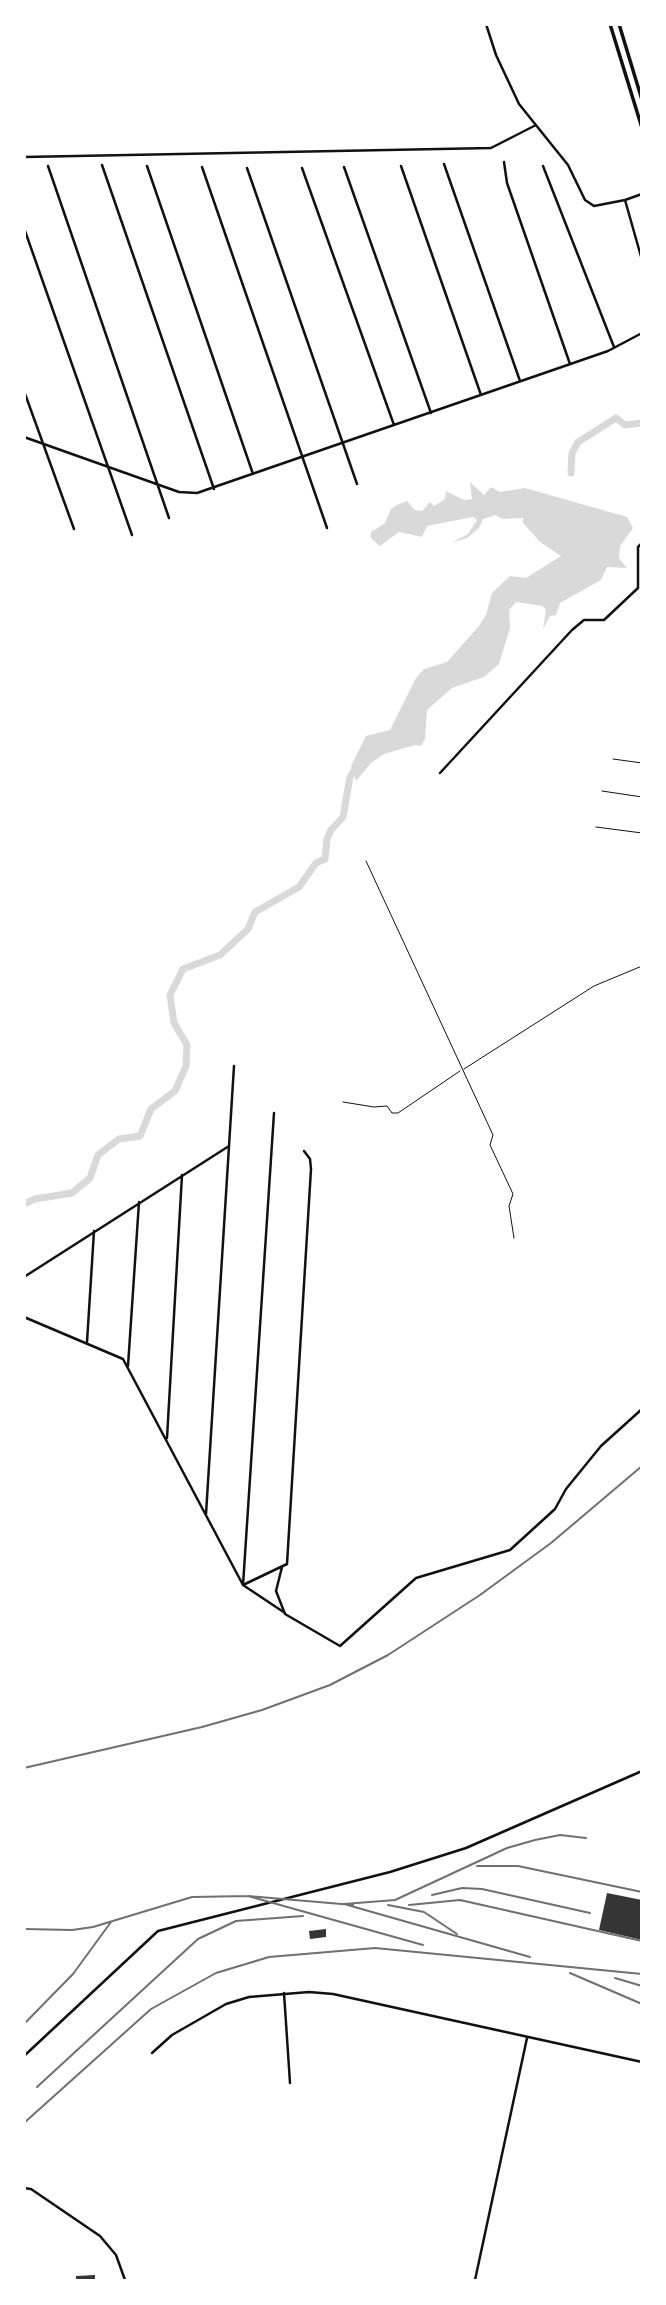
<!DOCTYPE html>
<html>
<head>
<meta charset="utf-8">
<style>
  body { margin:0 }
  #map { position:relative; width:666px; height:2305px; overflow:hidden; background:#fff; font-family:Inter,sans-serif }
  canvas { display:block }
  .frame { position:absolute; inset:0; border:26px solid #fff; pointer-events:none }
</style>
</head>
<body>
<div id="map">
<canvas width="666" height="2305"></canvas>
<div class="frame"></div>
</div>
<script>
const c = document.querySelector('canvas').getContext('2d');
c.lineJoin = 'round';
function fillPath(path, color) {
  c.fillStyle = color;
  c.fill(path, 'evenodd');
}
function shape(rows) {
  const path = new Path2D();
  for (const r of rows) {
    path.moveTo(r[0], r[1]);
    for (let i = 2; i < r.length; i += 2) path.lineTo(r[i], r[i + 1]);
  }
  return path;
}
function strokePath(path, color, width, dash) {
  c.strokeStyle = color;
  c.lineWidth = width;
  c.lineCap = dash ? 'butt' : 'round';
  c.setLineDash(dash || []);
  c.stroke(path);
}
const water = shape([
  [470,482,484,495,491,487,500,492,525,488,627,517,633,528,620,546,619,558,627,568,607,567,601,580,560,603,556,615,550,616,543,629,546,610,543,606,516,602,509,610,510,628,499,664,484,677,452,688,427,710,425,739,421,746,415,745,384,754,371,763,356,781,351,766,366,736,390,730,416,678,424,669,447,662,478,627,486,615,492,593,510,576,526,578,561,556,540,542,523,523,523,518,502,519,496,515,483,519,479,528,467,538,451,543,468,534,477,520,473,517,427,526,422,537,399,532,380,546,371,538,371,532,385,523,391,509,397,505,407,501,415,510,422,511,430,502,434,506,439,503,445,499,446,491,464,500,472,499]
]);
const river = shape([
  [571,473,572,453,578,442,616,418,625,425,642,423],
  [24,1204,35,1199,72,1193,90,1178,98,1155,119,1139,140,1136,151,1109,175,1091,186,1066,187,1045,174,1023,170,995,183,969,220,955,248,929,255,912,299,887,316,863,325,859,327,839,331,830,343,817,350,777,358,764]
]);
const building = shape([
  [607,1893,642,1900,642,1940,599,1930],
  [326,1929,326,1937,310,1939,309,1931],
  [95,2275,95,2280,76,2280,76,2276]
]);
const service = shape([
  [613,759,642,763],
  [602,791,642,797],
  [596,827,642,833],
  [366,861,493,1135,490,1145,513,1194,509,1206,514,1238],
  [464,1069,594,986,642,966],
  [343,1102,374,1107,387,1106,392,1113,398,1113,460,1071]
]);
const minor = shape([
  [486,24,496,55,519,104,568,165,585,200,594,206,625,200],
  [24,157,491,148,536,125],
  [504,162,507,183,570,364],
  [444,164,520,381],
  [102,165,214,489],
  [48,166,169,518],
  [147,166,253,474],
  [401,166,481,395],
  [543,166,614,347],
  [202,167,327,528],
  [344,167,431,413],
  [247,168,357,484],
  [302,168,394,425],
  [642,194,625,200,642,260],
  [24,228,132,535],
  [24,391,74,529],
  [24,437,179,492,197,493,608,351,642,333],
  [440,773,572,630,584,620,604,620,638,588,638,547,642,543],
  [24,1277,229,1146],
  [24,1317,123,1359,243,1585,285,1613],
  [87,1342,94,1231],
  [128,1366,139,1202],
  [167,1438,182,1175],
  [206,1514,234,1066],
  [282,1567,276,1591,285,1614,340,1646,416,1578,510,1550,555,1509,566,1489,601,1446,642,1409],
  [243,1585,274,1113],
  [243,1585,287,1564,311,1169,310,1159,304,1151],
  [284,1993,290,2083],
  [152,2053,172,2035,226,2004,249,1997,309,1992,333,1994,642,2062],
  [24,2056,158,1931,390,1872,466,1848,642,1771],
  [24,2188,31,2189,100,2236,116,2255,125,2280],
  [475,2280,527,2038]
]);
const trunk = shape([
  [610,24,642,128],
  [619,24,642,100]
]);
const rail = shape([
  [24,1768,202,1727,262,1710,330,1685,388,1655,480,1595,551,1543,642,1466],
  [477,1866,518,1866,642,1892],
  [432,1895,462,1888,482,1889,590,1913],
  [353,1905,248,1896,423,1945],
  [388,1905,424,1912,457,1934],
  [409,1905,460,1900,642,1941],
  [24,1929,72,1930,93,1927,192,1897,248,1896],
  [530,1957,344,1904,395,1900,507,1848,535,1840,560,1835,586,1838],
  [570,1973,642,2004],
  [615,1978,642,1986],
  [24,2024,73,1974,111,1922],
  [37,2087,198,1939,236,1921,303,1916],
  [24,2123,151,2009,216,1973,269,1957,375,1948,642,1974]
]);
fillPath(water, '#d9d9d9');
strokePath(river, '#d9d9d9', 7);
fillPath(building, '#353535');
strokePath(service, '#111', 1);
strokePath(minor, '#111', 2.5);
strokePath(trunk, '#111', 3.5);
strokePath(rail, '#707070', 2);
</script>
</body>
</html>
